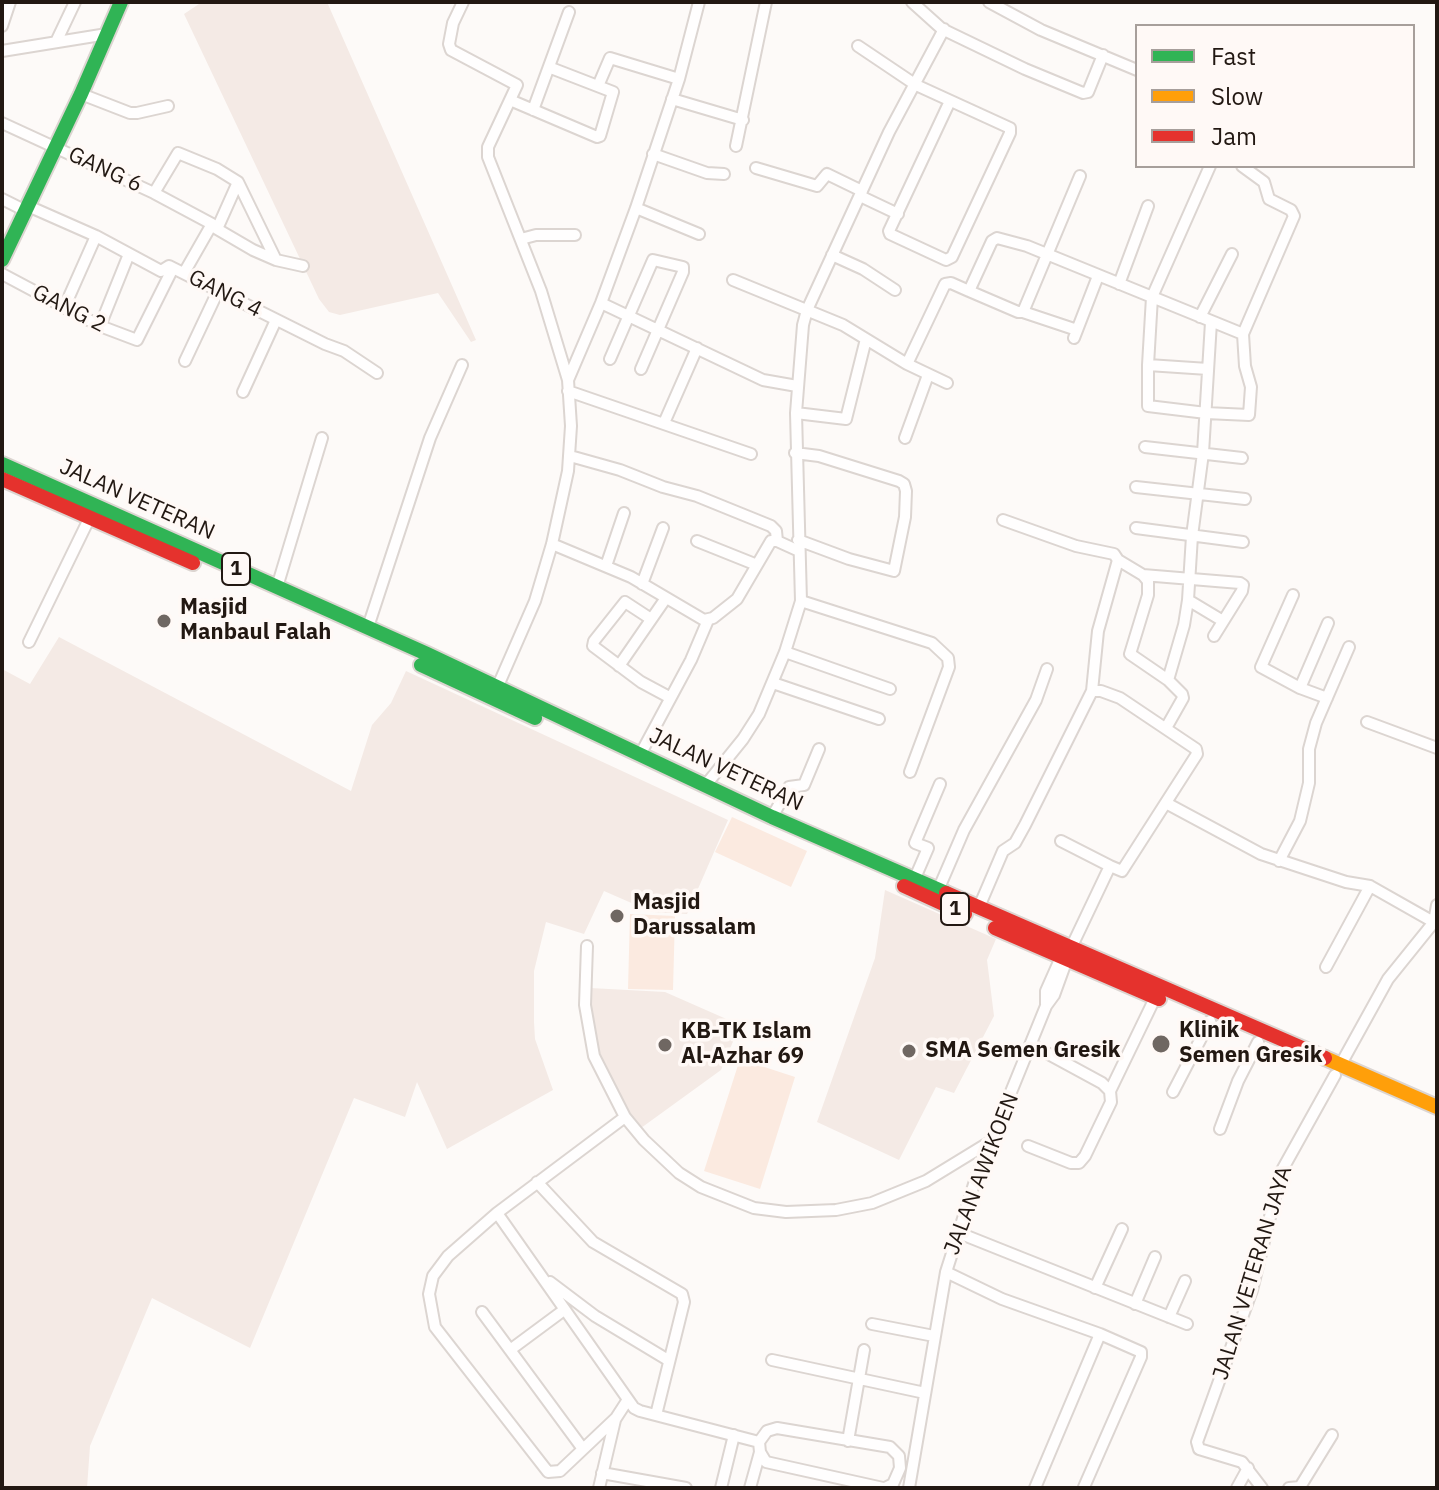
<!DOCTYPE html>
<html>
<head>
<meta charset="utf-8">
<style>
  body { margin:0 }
  #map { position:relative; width:1439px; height:1490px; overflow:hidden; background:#fdfaf8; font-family:"IBM Plex Sans",sans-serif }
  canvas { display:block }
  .frame { position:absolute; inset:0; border:4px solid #221812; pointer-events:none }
  .legend { position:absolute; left:1135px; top:24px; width:280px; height:144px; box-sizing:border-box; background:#fff9f6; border:2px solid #a79f9b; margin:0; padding:10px 14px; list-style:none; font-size:24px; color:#221812 }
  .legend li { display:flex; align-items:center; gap:16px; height:40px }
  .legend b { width:40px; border:2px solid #a79f9b }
</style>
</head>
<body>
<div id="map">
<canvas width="1439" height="1490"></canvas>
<div class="frame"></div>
<ul class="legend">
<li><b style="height:10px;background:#30b455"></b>Fast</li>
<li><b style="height:10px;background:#ff9f0a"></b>Slow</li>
<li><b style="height:10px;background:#e5322d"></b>Jam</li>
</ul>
</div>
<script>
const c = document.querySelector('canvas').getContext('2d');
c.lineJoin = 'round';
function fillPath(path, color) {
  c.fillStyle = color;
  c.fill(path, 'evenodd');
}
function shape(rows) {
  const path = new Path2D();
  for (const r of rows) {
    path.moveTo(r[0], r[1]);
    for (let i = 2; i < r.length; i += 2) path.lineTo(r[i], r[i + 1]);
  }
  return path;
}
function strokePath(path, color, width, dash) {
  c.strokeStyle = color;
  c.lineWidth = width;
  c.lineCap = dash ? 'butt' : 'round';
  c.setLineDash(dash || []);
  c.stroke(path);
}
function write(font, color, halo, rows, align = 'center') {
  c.font = font + ' "IBM Plex Sans",sans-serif';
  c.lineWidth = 7;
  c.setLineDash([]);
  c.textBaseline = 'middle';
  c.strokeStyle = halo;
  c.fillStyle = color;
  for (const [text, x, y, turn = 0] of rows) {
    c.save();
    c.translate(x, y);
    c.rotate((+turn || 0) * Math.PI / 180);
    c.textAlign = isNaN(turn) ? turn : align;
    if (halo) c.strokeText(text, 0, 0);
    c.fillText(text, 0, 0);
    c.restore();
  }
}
const built = shape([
  [202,2,327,2,476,340,471,342,438,293,340,315,329,312,319,299,184,14],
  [59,637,351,791,372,725,391,703,406,671,728,820,687,914,652,912,604,891,584,934,546,922,534,971,534,1022,535,1039,553,1090,447,1149,417,1082,405,1117,354,1098,250,1348,152,1298,90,1446,87,1488,2,1488,2,669,30,684],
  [885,890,996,939,987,960,994,1016,954,1093,936,1087,899,1160,817,1122,875,958],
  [590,988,665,992,740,1025,721,1070,641,1128,622,1105,603,1065,592,1022]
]);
const green = shape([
  [732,817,807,851,791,887,715,852],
  [630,914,675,916,673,990,628,989],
  [740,1059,795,1077,760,1189,704,1171]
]);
const street = shape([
  [463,2,453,23,449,44,451,50,517,85,488,147,488,157,541,291,568,380,571,426,568,471,552,544,535,601,497,688],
  [912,2,942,29,1025,69,1083,93,1088,92,1103,55],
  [989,2,1041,30,1137,70],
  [2,26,10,2],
  [56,42,75,2],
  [858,46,916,85,1010,128,1010,133,952,257,946,260,890,234,889,231,950,101],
  [2,51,107,34],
  [598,86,610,58,679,79],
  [81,94,130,113,137,113,168,106],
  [672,99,743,120],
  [510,100,597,137,600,136,613,92,551,68],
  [533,110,569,12],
  [2,123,154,193,212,224],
  [736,146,766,2],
  [653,154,707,173,724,174],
  [756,168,817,186,827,174,862,191],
  [238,182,217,229,253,250,276,260,303,266],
  [154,193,178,153,217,169,238,182,276,260],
  [860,196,898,214],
  [2,199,26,211],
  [28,206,96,236,161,271,169,266,325,344,344,351,377,373],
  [636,208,699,234],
  [521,239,536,235,575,235],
  [832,255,863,269,895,290],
  [184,273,212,224,216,228],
  [2,274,100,326,137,340,173,268],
  [733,280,843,325,907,364,945,284,951,283,969,291,992,241,997,238,1027,246,1243,334,1294,216,1291,210,1269,199,1264,182,1242,166],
  [1119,284,1148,206],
  [969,291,1018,312,1023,312,1080,176],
  [601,303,763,380,797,386],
  [64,308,96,236],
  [1023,312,1077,330],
  [1200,317,1232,254],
  [100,326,129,254],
  [1074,338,1098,276],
  [610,359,653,260,683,267,683,272,641,369],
  [185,361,218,291],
  [907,364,947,383],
  [1148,365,1148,406,1206,413,1249,415,1251,387,1245,366,1243,334],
  [1208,369,1148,365,1152,297,1210,166],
  [568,380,601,303,636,208,679,79,699,2],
  [568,391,751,454],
  [243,392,276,320],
  [796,413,846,419,866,339],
  [664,423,697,348],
  [905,438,928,375],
  [1145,447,1242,458],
  [795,453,819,456,899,481,904,484,906,491,905,517,894,571,849,559,798,540],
  [570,456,620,470,663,487,697,496,771,526,776,531,777,541],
  [1136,487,1245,499],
  [1003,520,1076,546,1114,554,1118,560,1143,575,1240,583,1243,585,1242,591,1214,636],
  [1136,528,1243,542],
  [697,541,757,565],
  [552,544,631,577,704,620,713,618,737,599,771,541,777,541,799,551],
  [606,566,624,513],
  [1143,575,1148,581,1148,595,1130,654,1168,680],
  [642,584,663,528],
  [277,587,322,438],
  [1293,595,1261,667,1300,688,1327,698],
  [1188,600,1223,621],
  [801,601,932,643,948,658,949,667,910,772],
  [651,619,625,602,594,641,593,646,641,682,669,697],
  [368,627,430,438,462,365],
  [29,642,90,517],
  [785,652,890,689],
  [619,666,666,598],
  [773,683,879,719],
  [1300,688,1328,623],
  [1092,691,1098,631,1118,560],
  [1367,722,1437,748],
  [1166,728,1183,698,1182,694,1168,680,1184,625,1188,600,1192,536,1203,453,1211,322],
  [640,755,691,660,708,620],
  [705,786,743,739,759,714,785,652,801,601,796,413,803,325,807,310,889,132,944,29],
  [1166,803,1261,854,1346,882,1370,886,1437,924],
  [772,817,789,787,804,785,819,749],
  [1061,841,1110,866],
  [1279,861,1300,821,1309,783,1309,749,1316,723,1349,647],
  [915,878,928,848,915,843,940,784],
  [939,888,964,830,1036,700,1047,669],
  [587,946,585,1005,594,1056,625,1117,644,1140,679,1173,701,1187,754,1208,786,1212,836,1210,872,1203,926,1181,993,1140],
  [1326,967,1370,886],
  [1046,1004,1046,991,1062,955],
  [1341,1064,1388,979,1434,922,1437,905],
  [1110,1091,1155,998],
  [1173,1092,1210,1021],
  [625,1117,497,1213,634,1408,640,1411,759,1442],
  [1220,1129,1238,1081,1258,1042],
  [1028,1146,1071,1163,1079,1163,1085,1156,1111,1102,1110,1091,1102,1083,1032,1045],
  [537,1182,593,1242,682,1294,684,1302,656,1415],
  [497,1213,448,1256,433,1276,429,1294,435,1327,548,1472,560,1471,616,1418,627,1401],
  [959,1233,1187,1324],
  [946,1272,1002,1299,1100,1334,1141,1352,1141,1357,1084,1487],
  [550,1282,595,1316,668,1360],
  [1095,1288,1122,1229],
  [1135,1304,1155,1257],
  [482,1312,583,1449],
  [1169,1317,1185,1281],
  [872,1324,934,1336],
  [510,1350,564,1310],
  [772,1360,925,1393],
  [848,1441,864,1350],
  [602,1473,686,1488],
  [599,1488,615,1420],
  [721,1488,734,1435],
  [750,1488,760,1452],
  [883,1488,766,1462,760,1452,759,1442,767,1431,777,1428,890,1447,899,1456,900,1468,893,1484,885,1488],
  [909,1488,946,1272,976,1178,1046,1006,1054,995,1071,948,1110,866,1122,871,1197,754,1196,749,1120,698,1101,691,1092,691,1025,825,1015,843,1003,851,979,907],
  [1035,1488,1100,1334],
  [1237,1488,1248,1468],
  [1262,1488,1242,1462,1199,1449,1197,1442,1252,1290,1281,1172,1335,1075],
  [1289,1488,1300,1487,1332,1435]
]);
const fast = shape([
  [2,260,81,94,121,2],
  [2,464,427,654,772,817,946,893],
  [421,665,535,718]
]);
const slow = shape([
  [1325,1058,1437,1107]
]);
const jam = shape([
  [2,479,193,563],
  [904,886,965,914],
  [946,893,1325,1058],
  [995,928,1159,999]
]);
const markers = [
  [164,621,8,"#6f6762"],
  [617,916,8,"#6f6762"],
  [1161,1044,10,"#6f6762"],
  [665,1045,8,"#6f6762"],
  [909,1051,8,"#6f6762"]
];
const shields = [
  [236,569,28],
  [955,909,28]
];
const shieldNames = [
  ["1",236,569],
  ["1",955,909]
];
const streetNames = [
  ["GANG 6",105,170,25],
  ["GANG 4",225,294,27],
  ["GANG 2",69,309,27],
  ["JALAN VETERAN",137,500,24],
  ["JALAN VETERAN",726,770,25],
  ["JALAN AWIKOEN",982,1174,-69],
  ["JALAN VETERAN JAYA",1253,1273,-73]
];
const poiNames = [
  ["Masjid",180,608],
  ["Manbaul Falah",180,633],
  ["Masjid",633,903],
  ["Darussalam",633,928],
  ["Klinik",1179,1031],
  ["Semen Gresik",1179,1056],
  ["KB-TK Islam",681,1032],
  ["Al-Azhar 69",681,1057],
  ["SMA Semen Gresik",925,1051]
];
fillPath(built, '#f4eae5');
fillPath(green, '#fbeae0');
strokePath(street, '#dcd5d1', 14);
strokePath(fast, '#dcd5d1', 18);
strokePath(slow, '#dcd5d1', 18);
strokePath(jam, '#dcd5d1', 18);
strokePath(street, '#fffefe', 10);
strokePath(fast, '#30b455', 14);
strokePath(slow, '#ff9f0a', 14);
strokePath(jam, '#e5322d', 14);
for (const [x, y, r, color] of markers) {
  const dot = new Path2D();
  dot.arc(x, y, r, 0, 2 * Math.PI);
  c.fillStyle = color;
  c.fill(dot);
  strokePath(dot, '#fff9f6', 3);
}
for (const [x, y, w] of shields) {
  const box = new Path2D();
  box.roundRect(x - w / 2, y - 16, w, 32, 6);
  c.fillStyle = '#fff9f6';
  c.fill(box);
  strokePath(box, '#221812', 2);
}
write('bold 20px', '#221812', null, shieldNames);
write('22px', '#221812', '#fff9f6', streetNames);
write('bold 22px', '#221812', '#fff9f6', poiNames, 'left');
</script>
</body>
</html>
